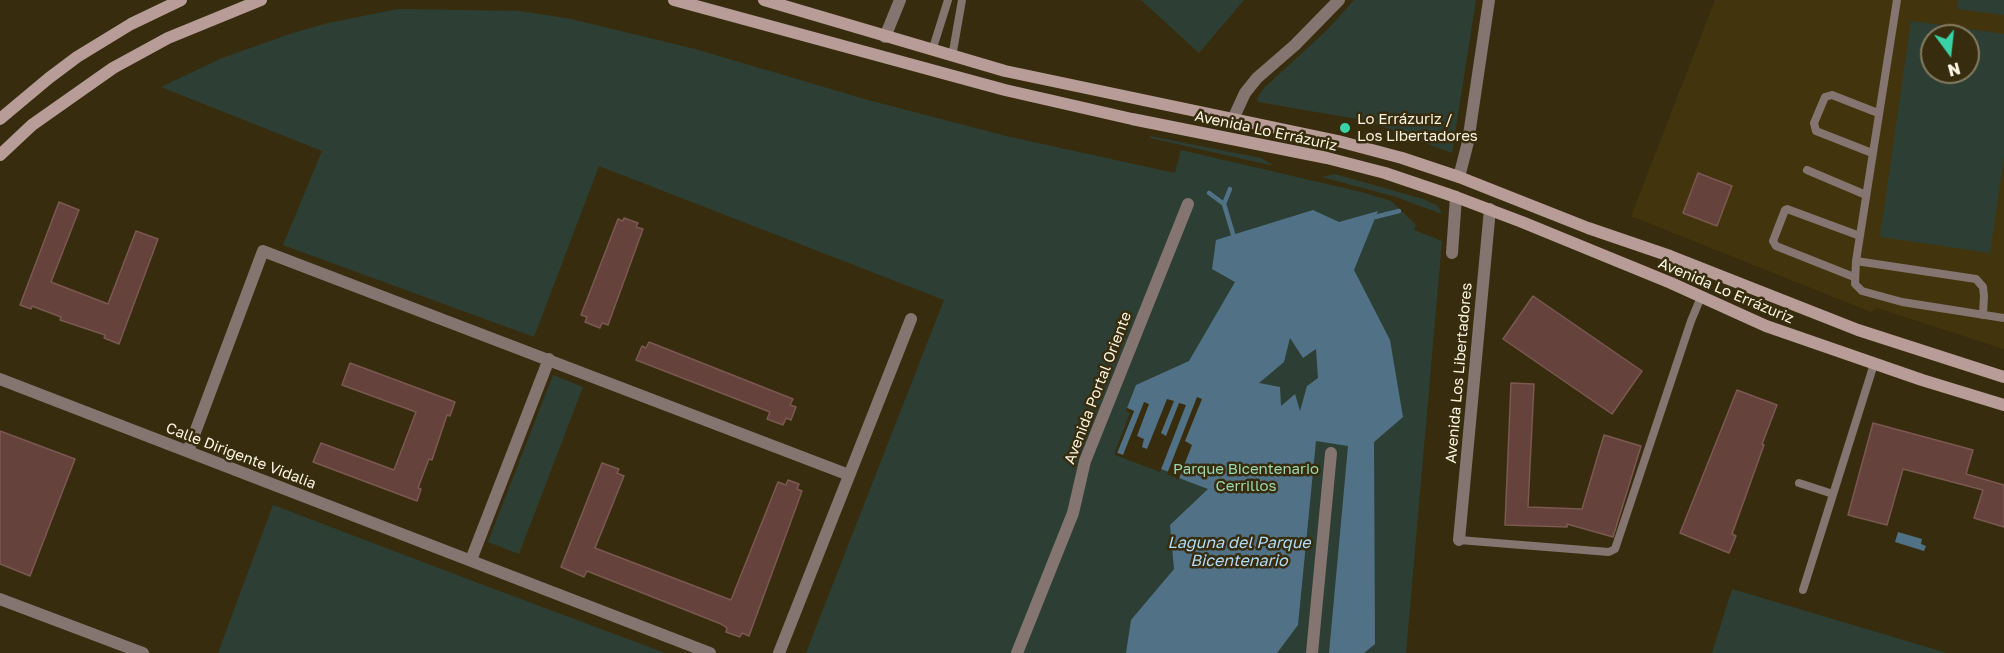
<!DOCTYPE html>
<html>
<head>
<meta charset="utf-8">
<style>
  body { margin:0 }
  #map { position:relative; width:2004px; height:653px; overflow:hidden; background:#372d0e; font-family:"Golos Text",sans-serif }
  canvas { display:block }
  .north { position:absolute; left:1920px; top:24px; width:60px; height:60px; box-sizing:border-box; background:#372d0e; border:2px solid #857c62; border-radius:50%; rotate:165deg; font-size:16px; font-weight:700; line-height:24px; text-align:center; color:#f9f3e1 }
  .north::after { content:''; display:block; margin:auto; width:21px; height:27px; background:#36d4a7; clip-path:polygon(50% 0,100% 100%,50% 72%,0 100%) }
</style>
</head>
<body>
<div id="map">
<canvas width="2004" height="653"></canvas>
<div class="north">N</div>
</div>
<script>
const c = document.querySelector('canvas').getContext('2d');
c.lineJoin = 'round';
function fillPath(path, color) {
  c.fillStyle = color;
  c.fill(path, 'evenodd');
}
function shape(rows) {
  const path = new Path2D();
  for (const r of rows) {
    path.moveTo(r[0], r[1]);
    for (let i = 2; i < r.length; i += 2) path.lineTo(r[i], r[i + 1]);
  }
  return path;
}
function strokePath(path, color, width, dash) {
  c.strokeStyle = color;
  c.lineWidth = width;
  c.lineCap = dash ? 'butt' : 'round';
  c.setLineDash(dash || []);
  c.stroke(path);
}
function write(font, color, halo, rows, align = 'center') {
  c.font = font + ' "Golos Text",sans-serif';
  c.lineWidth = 5;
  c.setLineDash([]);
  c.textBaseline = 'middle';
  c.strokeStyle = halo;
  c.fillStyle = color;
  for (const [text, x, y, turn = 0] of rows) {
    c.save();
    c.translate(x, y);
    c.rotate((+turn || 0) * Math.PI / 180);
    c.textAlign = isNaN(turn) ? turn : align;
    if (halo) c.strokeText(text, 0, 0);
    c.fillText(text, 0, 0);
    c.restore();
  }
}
const built = shape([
  [1715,0,2004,0,2004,349,1877,308,1871,312,1631,216],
  [1932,36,1968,36,1968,72,1932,72]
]);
const green = shape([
  [1141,0,1244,0,1199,53],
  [1354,0,1476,0,1452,153,1368,121,1258,102,1257,98,1265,87,1327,30],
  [1958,0,2004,0,2004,15,1957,9],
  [398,9,520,11,571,19,695,49,868,100,1006,136,1175,173,1181,150,1361,192,1391,201,1416,225,1414,230,1442,241,1406,653,806,653,944,300,599,166,534,337,283,245,322,151,161,87,222,58,293,33,328,23],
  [1911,21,2004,34,2004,157,1990,253,1880,237],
  [1932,36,1968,36,1968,72,1932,72],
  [1150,136,1261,158,1274,166,1150,138],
  [1335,174,1423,199,1438,206,1442,214,1396,197,1322,177],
  [553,375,583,387,519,554,488,542],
  [273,505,478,583,665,653,218,653],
  [1732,589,1947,653,1712,653]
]);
const water = shape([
  [1313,210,1339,222,1378,211,1354,270,1390,340,1403,417,1374,442,1375,644,1364,653,1329,653,1348,446,1316,441,1298,625,1277,653,1126,653,1131,620,1174,569,1170,525,1208,489,1179,478,1180,476,1117,453,1134,411,1127,408,1136,385,1189,361,1235,282,1212,269,1216,240],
  [1290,338,1303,358,1316,349,1318,378,1307,386,1300,411,1295,394,1281,406,1280,387,1259,383,1284,362],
  [1898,532,1922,539,1921,544,1926,546,1924,551,1895,542]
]);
const pier = shape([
  [1197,397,1202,399,1185,441,1192,445,1178,481,1176,478,1167,474],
  [1167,399,1174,401,1161,433,1166,436,1179,403,1186,405,1160,472,1115,455,1115,452,1130,413,1126,411,1127,408,1134,411,1117,453,1123,455,1144,402,1149,404,1137,436,1144,439,1142,447,1147,449]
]);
const stream = shape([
  [1209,193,1224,204,1233,234],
  [1224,204,1230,189],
  [1375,217,1399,211]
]);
const building = shape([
  [1698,173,1732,186,1717,226,1683,213,1698,173],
  [59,202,79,210,51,282,108,304,136,231,158,239,119,344,104,338,105,335,60,320,61,317,32,306,31,309,20,305,59,202],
  [624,218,638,223,636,227,643,229,608,325,602,323,600,328,585,322,587,317,581,315,618,219,623,221,624,218],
  [1533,296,1642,371,1612,414,1503,339,1533,296],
  [649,342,793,399,790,405,796,407,791,420,786,418,783,425,767,419,770,412,636,360,642,346,646,348,649,342],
  [350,363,455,402,450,416,447,415,432,460,429,459,418,488,421,489,417,501,313,462,321,443,394,470,416,412,342,385,350,363],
  [1511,383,1534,384,1528,507,1582,509,1604,435,1641,446,1613,537,1567,524,1567,527,1505,525,1511,383],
  [1737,390,1777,405,1762,444,1764,445,1732,534,1736,536,1729,553,1680,533,1737,390],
  [1873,423,1973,450,1966,474,2004,485,2004,527,1974,518,1983,490,1903,469,1887,525,1848,515,1873,423],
  [0,431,75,459,30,576,0,564,0,431],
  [602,463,619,469,617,473,624,476,595,548,731,600,778,482,786,485,788,480,799,484,797,489,802,491,749,636,742,633,740,637,726,632,727,628,721,624,587,571,584,577,561,567,602,463]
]);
const lane = shape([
  [1897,0,1856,261,1855,284,1862,291,1902,302,2004,318],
  [932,51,948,0],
  [952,57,962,0],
  [1872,153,1816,131,1814,123,1825,97,1832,95,1878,113],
  [1807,170,1866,195],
  [1856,261,1976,279,1983,287,1984,296,1983,315],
  [1854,277,1776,246,1773,241,1785,210,1787,209,1860,236],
  [1799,483,1833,494],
  [1459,540,1609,552,1615,549,1691,321,1701,297],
  [1803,590,1874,364]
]);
const street = shape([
  [885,37,900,0],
  [1233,119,1245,93,1257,78,1295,45,1339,0],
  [1459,177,1468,142,1489,0],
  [1452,253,1456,197],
  [0,379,710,653],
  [188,451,263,251,849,475],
  [1459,540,1490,209],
  [471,560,549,359],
  [0,599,143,653],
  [779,653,911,319],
  [1017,653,1073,513,1085,461,1188,204],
  [1312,653,1331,453]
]);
const secondary = shape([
  [674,0,1005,90,1132,119,1327,158,1385,173,1456,197,1522,222,1671,283,1766,326,1922,380,2004,405],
  [764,0,1005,71,1338,141,1402,158,1459,177,1588,228,1670,256,1858,330,2004,377],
  [0,119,49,78,77,57,131,24,181,0],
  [0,155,32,125,113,68,168,38,261,0]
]);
const markers = [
  [1345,128,6,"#36d4a7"]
];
const poiNames = [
  ["Lo Errázuriz /",1357,119],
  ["Los Libertadores",1357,136]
];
const streetNames = [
  ["Avenida Lo Errázuriz",1266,131,12],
  ["Avenida Lo Errázuriz",1726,291,23],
  ["Avenida Los Libertadores",1459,373,-85],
  ["Avenida Portal Oriente",1098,388,-69],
  ["Calle Dirigente Vidalia",241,456,21]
];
const parkNames = [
  ["Parque Bicentenario",1246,469],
  ["Cerrillos",1246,486]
];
const waterNames = [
  ["Laguna del Parque",1239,543],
  ["Bicentenario",1239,561]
];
fillPath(built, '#42350d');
fillPath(green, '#2d3f34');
fillPath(water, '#517186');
fillPath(pier, '#372d0e');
strokePath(stream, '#517186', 4.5);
fillPath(building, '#65433c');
strokePath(building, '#7b5851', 1.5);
strokePath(lane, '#857571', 8);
strokePath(street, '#857571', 12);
strokePath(secondary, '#b79c97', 12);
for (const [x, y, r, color] of markers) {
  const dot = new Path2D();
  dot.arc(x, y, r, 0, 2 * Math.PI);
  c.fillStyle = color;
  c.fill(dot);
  strokePath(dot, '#372d0e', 2);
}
write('15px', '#f9f3e1', '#372d0e', poiNames, 'left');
write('15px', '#f9f3e1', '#372d0e', streetNames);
write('15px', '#9cd6b1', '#372d0e', parkNames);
write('italic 16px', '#addaf9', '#372d0e', waterNames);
</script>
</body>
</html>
